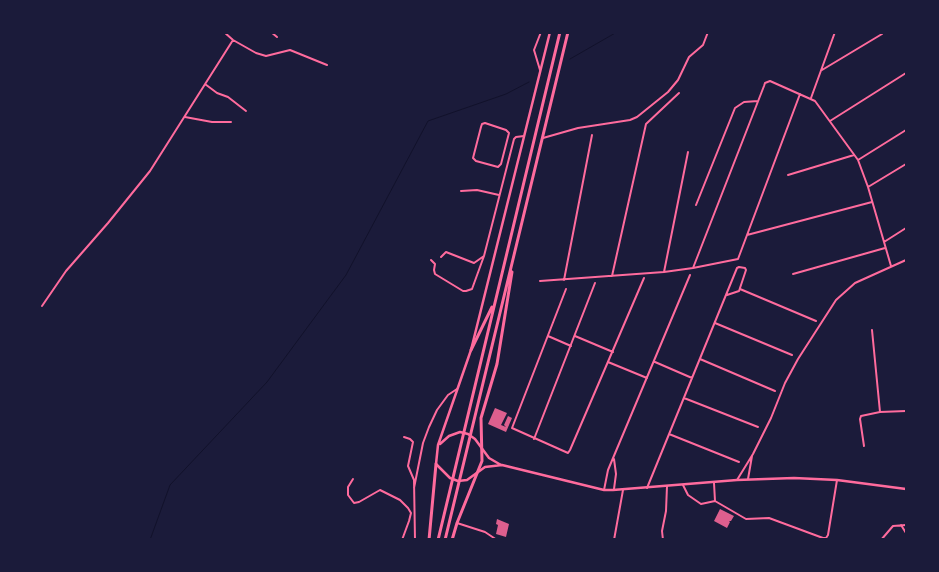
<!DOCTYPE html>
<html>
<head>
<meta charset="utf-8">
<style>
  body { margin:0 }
  #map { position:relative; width:939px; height:572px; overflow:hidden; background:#1b1b3a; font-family:Helvetica,sans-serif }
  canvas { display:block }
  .frame { position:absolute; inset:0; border:34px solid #1b1b3a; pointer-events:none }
</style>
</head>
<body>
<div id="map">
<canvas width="939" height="572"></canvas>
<div class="frame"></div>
</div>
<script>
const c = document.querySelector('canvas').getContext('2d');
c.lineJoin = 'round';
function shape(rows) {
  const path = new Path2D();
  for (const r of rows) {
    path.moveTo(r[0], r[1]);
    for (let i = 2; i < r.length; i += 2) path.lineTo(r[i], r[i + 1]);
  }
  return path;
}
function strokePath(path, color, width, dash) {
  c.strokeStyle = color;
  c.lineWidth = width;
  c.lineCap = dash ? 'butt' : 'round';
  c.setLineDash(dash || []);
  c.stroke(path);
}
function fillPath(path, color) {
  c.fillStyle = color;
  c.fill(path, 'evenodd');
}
const stream = shape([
  [570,59,617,32],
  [150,540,170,485,267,382,346,275,428,121,506,94,529,82]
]);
const building = shape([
  [495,408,507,413,501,425,506,427,504,425,508,416,512,418,506,432,488,424],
  [720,509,734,516,731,521,729,521,730,522,727,528,714,521],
  [497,519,509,524,506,537,496,534,498,525,496,524]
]);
const minor = shape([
  [224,32,233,40,256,53,266,56,290,50,327,65],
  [271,32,277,37],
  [540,70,534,50,541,32],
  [822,70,882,34],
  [205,84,217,93,228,97,246,111],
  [811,98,835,32],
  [185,117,212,122,231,122],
  [830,121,906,73],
  [485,123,506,130,509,133,501,164,498,167,476,161,473,158,481,127,482,124,485,123],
  [543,138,578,128,630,120,637,117,668,92,678,80,689,57,703,45,708,32],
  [858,160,906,130],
  [788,175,854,155],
  [868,187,906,164],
  [461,191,477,190,499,195],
  [696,205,735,108,744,102,758,101],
  [747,235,872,202],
  [884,242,906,228],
  [441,257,446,252,474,263,484,256],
  [431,260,435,264,434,270,435,274,463,291,466,291,472,289,484,256,514,139,516,137,524,136],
  [693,268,764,86,765,83,770,81,815,101,858,160,868,187,891,266],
  [664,272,688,152],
  [793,274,885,248],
  [612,276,646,124,679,93],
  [564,280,592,135],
  [540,281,664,272,693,268,738,259,800,94],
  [566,289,512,428,568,453,570,450,644,278],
  [740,289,816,321],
  [42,306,66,271,108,223,150,171,233,40],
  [715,323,792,355],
  [872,330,880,412],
  [548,336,571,346],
  [575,336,613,352],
  [700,359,775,391],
  [608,362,647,378],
  [655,362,692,378],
  [684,398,758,427],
  [669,434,739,462],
  [404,437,410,439,413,442,408,466,414,480,415,540],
  [534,439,595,283],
  [864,446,860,419,861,416,880,412,906,411],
  [353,479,348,487,348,495,354,503,359,502,380,490,400,500,408,508,411,513,409,521,402,540],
  [748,479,752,456],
  [737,480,753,454,771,418,785,383,798,359,836,300,855,283,906,260],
  [714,483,715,501],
  [683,485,688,495,701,504,715,501,746,519,769,518,823,538,826,538,828,535,837,480],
  [414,488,423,443,429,427,437,410,448,395,457,389],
  [647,488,737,268,739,267,745,268,746,270,739,291,727,295],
  [614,489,616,474,614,459],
  [604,490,608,470,690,275],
  [457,523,485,532,497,540],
  [901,525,906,533],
  [614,540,623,490],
  [663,540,662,531,666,511,667,486],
  [881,540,893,526,906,525]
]);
const tertiary = shape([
  [550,32,471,350,438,445,436,464,450,478,458,481,467,480,485,467,502,465,604,490,613,490,737,480,794,478,837,480,906,489],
  [440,444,449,436,460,432,468,434,475,439,489,458,501,465]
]);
const primary = shape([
  [471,350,492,307],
  [429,540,436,464],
  [438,540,560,32],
  [445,540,568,32],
  [452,540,457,523,482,461,481,418,497,364,512,272]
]);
strokePath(stream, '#12122b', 1);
fillPath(building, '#dd5f8e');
strokePath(minor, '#ff6b9d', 2);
strokePath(tertiary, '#ff6b9d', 2.5);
strokePath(primary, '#ff6b9d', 3);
</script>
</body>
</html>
